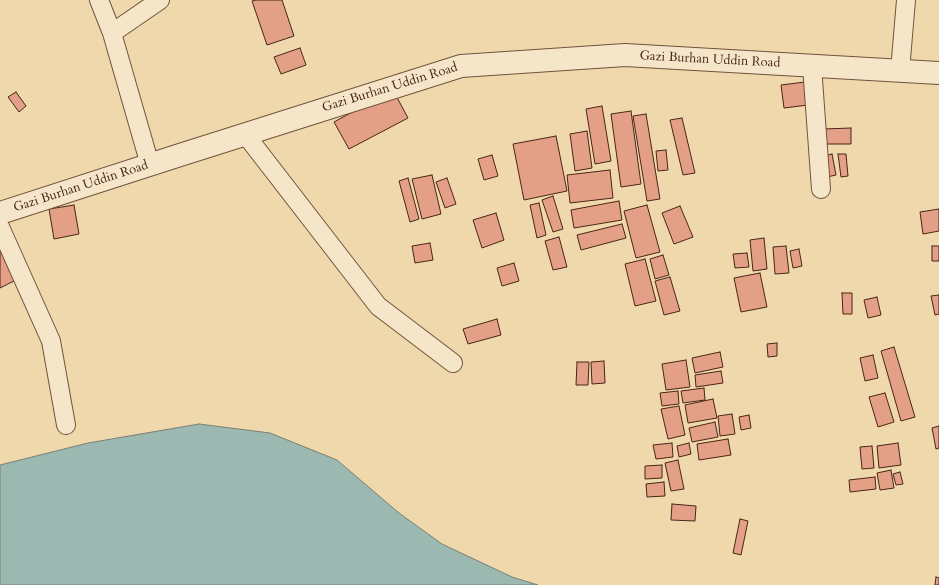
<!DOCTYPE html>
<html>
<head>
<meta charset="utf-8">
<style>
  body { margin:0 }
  canvas { display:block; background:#efd9ac }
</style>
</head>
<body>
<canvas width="939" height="585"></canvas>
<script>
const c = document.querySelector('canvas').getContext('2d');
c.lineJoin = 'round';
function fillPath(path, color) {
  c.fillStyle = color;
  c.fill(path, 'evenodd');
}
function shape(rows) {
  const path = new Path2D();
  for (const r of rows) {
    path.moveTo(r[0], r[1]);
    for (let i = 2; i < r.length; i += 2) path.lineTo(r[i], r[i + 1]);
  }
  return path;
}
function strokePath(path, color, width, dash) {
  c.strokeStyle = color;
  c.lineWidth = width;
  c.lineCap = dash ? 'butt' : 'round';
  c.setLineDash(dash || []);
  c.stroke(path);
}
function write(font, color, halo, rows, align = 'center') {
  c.font = font + ' Cardo,serif';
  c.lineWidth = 3;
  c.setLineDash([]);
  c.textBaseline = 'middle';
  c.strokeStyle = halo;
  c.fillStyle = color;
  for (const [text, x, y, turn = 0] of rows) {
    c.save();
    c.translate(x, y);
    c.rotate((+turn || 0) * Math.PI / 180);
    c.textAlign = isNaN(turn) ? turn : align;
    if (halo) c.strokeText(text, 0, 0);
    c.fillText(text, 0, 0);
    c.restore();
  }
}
const water = shape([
  [199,424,270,433,337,460,399,513,442,544,512,577,538,585,0,585,0,465,88,443,199,424]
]);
const building = shape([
  [256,0,282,0,294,36,267,45,252,1,256,0],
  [300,48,306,65,281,74,274,57,300,48],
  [805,82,808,105,784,108,781,85,805,82],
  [393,90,408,118,349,149,334,122,393,90],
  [16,92,26,106,19,112,8,97,16,92],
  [602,106,611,161,595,164,586,109,602,106],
  [631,111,641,184,621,187,611,114,631,111],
  [646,114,660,199,647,201,633,116,646,114],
  [682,118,695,173,683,175,670,120,682,118],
  [851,128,851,144,823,144,823,129,851,128],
  [587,131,592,168,575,171,570,134,587,131],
  [556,136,567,191,524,200,513,144,556,136],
  [666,150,668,170,658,171,656,151,666,150],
  [832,154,836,175,827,177,823,156,832,154],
  [838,154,846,154,848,176,841,177,838,154],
  [492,155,498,176,484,180,478,159,492,155],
  [610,170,613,198,570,203,567,175,610,170],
  [432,175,441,214,422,219,412,179,432,175],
  [408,178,419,219,410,222,399,181,408,178],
  [447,178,456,204,445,208,436,182,447,178],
  [553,196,563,229,553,232,542,200,553,196],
  [619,201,622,220,574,228,571,210,619,201],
  [539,203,546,235,537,238,530,205,539,203],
  [74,205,79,234,54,239,49,209,74,205],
  [647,205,660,252,636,258,624,211,647,205],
  [680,206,693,237,674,244,662,213,680,206],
  [939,209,939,231,923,234,920,212,939,209],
  [496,213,504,240,482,248,473,220,496,213],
  [622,224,626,238,581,250,577,235,622,224],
  [559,237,567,267,553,270,545,241,559,237],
  [764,238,767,269,753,271,750,240,764,238],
  [430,243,433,260,415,263,412,246,430,243],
  [0,245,16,280,0,288,0,245],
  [786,246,789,273,775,274,773,247,786,246],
  [932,246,939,246,939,261,932,261,932,246],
  [799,249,802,266,793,268,790,251,799,249],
  [747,253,749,267,735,268,733,254,747,253],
  [663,255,669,275,655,279,650,259,663,255],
  [645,259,656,301,635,306,625,264,645,259],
  [514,263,519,281,502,286,497,268,514,263],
  [760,273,767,307,741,312,734,278,760,273],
  [670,277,680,311,664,315,655,281,670,277],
  [842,293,852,293,852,314,843,314,842,293],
  [939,295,939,314,935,315,931,296,939,295],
  [877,297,881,315,868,318,864,300,877,297],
  [497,319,501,335,468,344,463,329,497,319],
  [777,343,777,356,768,357,767,344,777,343],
  [894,347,915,417,901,421,881,351,894,347],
  [720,352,723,367,695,373,692,358,720,352],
  [873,355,878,378,865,381,860,358,873,355],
  [686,360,690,387,666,390,662,364,686,360],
  [604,361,605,383,592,384,591,362,604,361],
  [577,362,589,362,588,385,576,385,577,362],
  [721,371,723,383,696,387,695,375,721,371],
  [704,388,705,400,683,403,681,391,704,388],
  [678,391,679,404,662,406,660,393,678,391],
  [885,393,894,422,878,427,869,397,885,393],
  [713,399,717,418,688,423,685,405,713,399],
  [679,406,685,435,668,439,661,409,679,406],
  [732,414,735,434,720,436,718,416,732,414],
  [749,415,751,428,741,430,739,417,749,415],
  [715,422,718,437,692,442,689,428,715,422],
  [939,426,939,448,936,449,932,428,939,426],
  [728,439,731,455,699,460,697,444,728,439],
  [672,443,673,457,656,459,653,445,672,443],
  [689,443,691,454,679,457,677,446,689,443],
  [898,443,901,465,879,468,877,446,898,443],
  [872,446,874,468,862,469,860,447,872,446],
  [678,460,684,489,671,491,665,463,678,460],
  [662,465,662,478,645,479,645,466,662,465],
  [891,470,894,488,880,490,877,473,891,470],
  [900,472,903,484,896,485,893,474,900,472],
  [875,477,876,489,850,492,849,480,875,477],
  [664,482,665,496,647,497,646,484,664,482],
  [672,504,696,506,695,521,671,520,672,504],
  [740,519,748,521,741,555,733,553,740,519],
  [936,577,939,578,939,585,935,585,936,577]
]);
const minor = shape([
  [99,0,112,33],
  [812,66,821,189],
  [900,71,906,0],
  [245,134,378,306,453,363],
  [150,165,112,33,160,0],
  [0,227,51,341,66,425]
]);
const tertiary = shape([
  [0,213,180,155,461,66,625,55,939,73]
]);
const streetNames = [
  ["Gazi Burhan Uddin Road",710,60,3],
  ["Gazi Burhan Uddin Road",390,88,-17],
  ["Gazi Burhan Uddin Road",81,187,-18]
];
fillPath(water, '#9cb9b1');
strokePath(water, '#7b7e73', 1);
fillPath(building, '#e4a086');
strokePath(building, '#492517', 1);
strokePath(minor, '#72523c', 20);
strokePath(tertiary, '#72523c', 24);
strokePath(minor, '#f5e6c9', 18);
strokePath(tertiary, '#f5e6c9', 22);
write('13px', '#492517', '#f5e6c9', streetNames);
</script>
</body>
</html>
